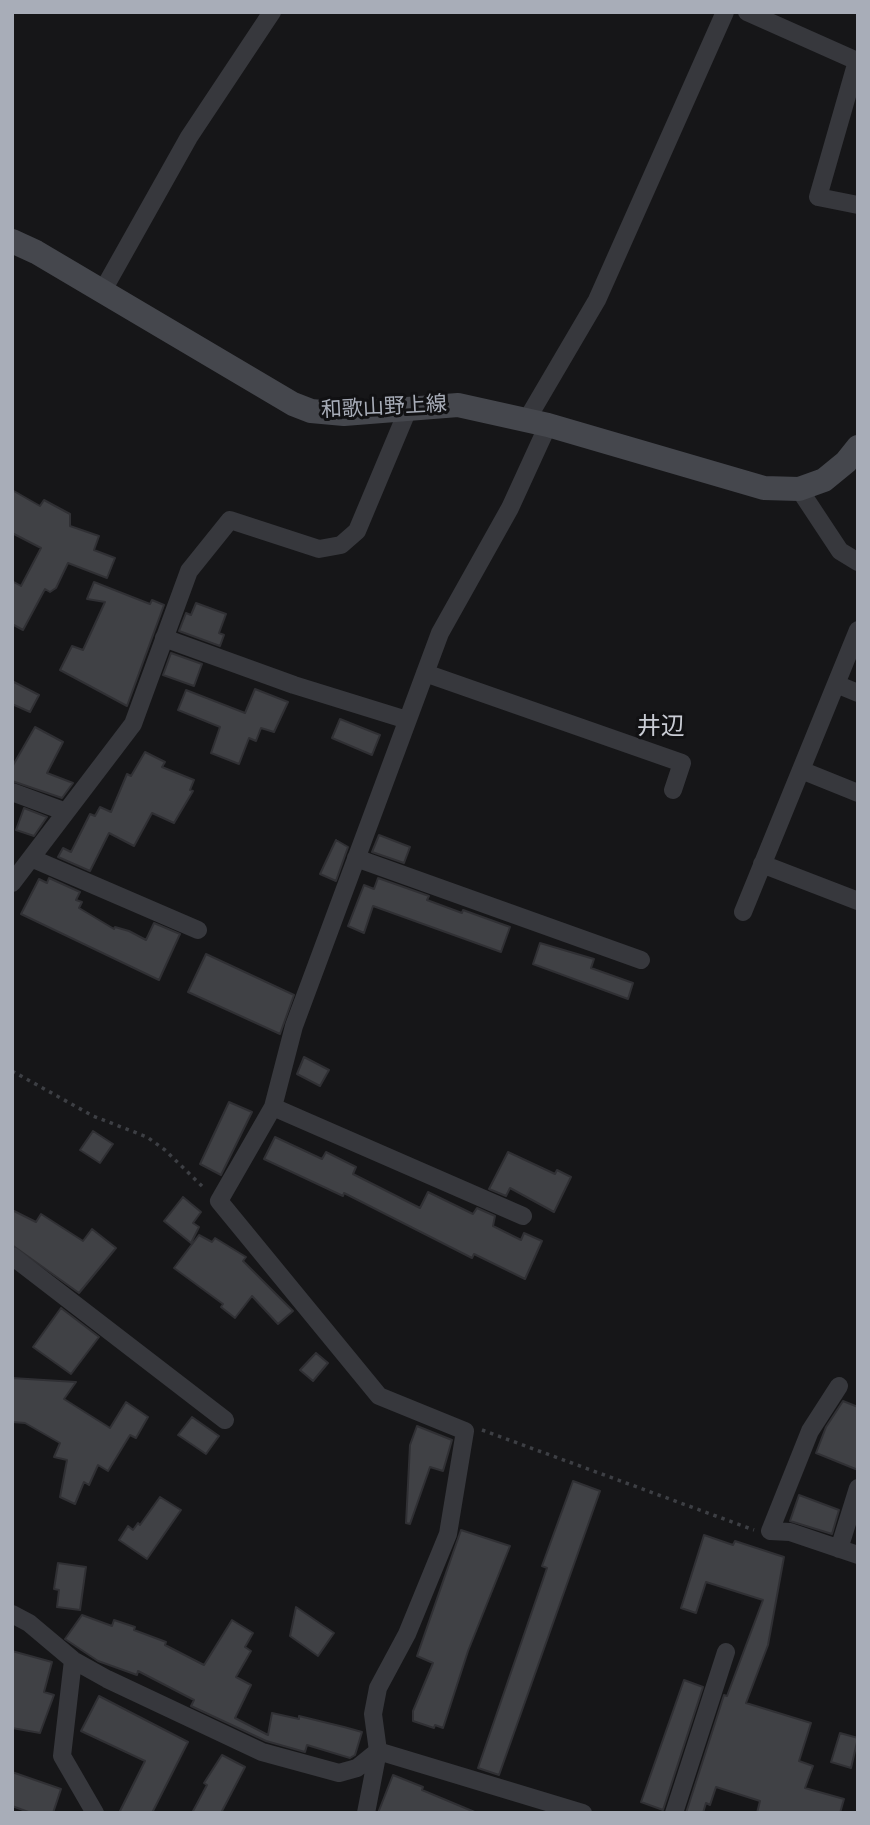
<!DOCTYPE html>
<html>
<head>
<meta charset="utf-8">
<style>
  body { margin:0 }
  #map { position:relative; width:870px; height:1825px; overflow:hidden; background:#161618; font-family:"DM Sans",sans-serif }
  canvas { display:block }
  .frame { position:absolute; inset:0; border:14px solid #a8adb8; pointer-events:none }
</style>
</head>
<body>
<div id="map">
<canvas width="870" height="1825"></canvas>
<div class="frame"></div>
</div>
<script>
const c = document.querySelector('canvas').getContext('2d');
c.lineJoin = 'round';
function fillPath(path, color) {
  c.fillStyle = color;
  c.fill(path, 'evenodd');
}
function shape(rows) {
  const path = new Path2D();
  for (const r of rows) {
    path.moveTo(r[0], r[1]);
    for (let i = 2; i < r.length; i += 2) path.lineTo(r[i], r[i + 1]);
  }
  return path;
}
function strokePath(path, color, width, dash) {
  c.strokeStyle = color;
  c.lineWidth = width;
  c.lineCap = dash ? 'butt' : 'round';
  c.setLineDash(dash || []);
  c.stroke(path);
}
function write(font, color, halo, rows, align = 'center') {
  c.font = font + ' "DM Sans","Noto Sans JP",sans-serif';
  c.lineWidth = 6;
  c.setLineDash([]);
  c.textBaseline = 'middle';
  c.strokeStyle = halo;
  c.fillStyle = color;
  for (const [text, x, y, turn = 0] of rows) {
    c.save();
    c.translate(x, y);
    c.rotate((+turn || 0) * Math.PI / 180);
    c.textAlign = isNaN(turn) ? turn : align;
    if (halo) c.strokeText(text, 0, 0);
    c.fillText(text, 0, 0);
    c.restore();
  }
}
const building = shape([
  [12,490,40,506,44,500,70,514,70,526,99,536,94,550,115,558,107,578,68,563,56,588,50,592,45,589,23,630,12,624,12,581,21,586,41,548,12,533,12,490],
  [94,582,150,604,152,600,164,605,127,706,60,670,72,646,83,650,105,602,87,599,94,582],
  [196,603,226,614,219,633,224,635,220,646,179,631,186,613,191,615,196,603],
  [171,653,202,664,194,686,163,675,171,653],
  [12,681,39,695,30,712,12,704,12,681],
  [255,689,288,702,274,732,261,728,256,741,249,738,239,764,211,753,220,727,178,710,186,690,245,713,255,689],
  [340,719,380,735,372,755,332,738,340,719],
  [35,727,63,742,47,773,73,783,62,798,12,781,12,767,35,727],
  [145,752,165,762,162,767,194,780,190,790,193,791,174,823,152,813,134,846,109,833,90,871,58,857,63,848,71,852,90,814,95,816,100,807,111,812,127,774,131,776,145,752],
  [24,808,47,817,34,836,16,830,24,808],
  [379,835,410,847,404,863,372,852,379,835],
  [336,840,348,847,336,881,320,874,336,840],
  [49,878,80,892,76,900,82,902,79,908,114,929,115,927,129,931,146,940,154,923,180,934,159,980,21,914,39,879,47,883,49,878],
  [378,878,429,896,427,900,462,913,463,910,510,927,501,952,373,906,364,933,348,926,364,885,374,889,378,878],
  [540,943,594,959,591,968,633,983,628,999,533,964,540,943],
  [206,954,294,995,280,1034,188,992,206,954],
  [304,1057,329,1070,320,1086,297,1074,304,1057],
  [229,1102,252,1112,221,1175,200,1164,229,1102],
  [93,1131,113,1144,100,1163,80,1150,93,1131],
  [275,1137,322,1159,326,1152,356,1167,353,1174,420,1208,428,1192,473,1214,477,1208,495,1216,493,1226,521,1240,524,1233,542,1241,525,1279,474,1254,472,1258,344,1193,343,1196,264,1159,275,1137],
  [508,1152,555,1174,557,1170,571,1177,554,1212,510,1188,506,1196,489,1189,508,1152],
  [183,1197,201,1212,193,1223,199,1227,191,1243,164,1221,183,1197],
  [12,1210,36,1222,41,1214,83,1241,92,1229,116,1248,79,1293,12,1245,12,1210],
  [199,1235,212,1242,215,1238,246,1257,243,1261,293,1311,278,1324,252,1296,235,1318,221,1307,223,1304,174,1268,199,1235],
  [61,1308,99,1337,71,1374,33,1347,61,1308],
  [316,1353,328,1363,313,1381,300,1370,316,1353],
  [12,1378,76,1382,64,1399,110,1428,126,1402,148,1417,136,1438,130,1435,108,1471,98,1465,89,1485,84,1482,75,1504,60,1497,67,1460,54,1457,60,1443,25,1423,12,1422,12,1378],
  [843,1401,858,1407,858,1470,816,1453,826,1427,843,1401],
  [192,1417,219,1436,206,1454,178,1435,192,1417],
  [417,1426,452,1440,443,1471,430,1467,410,1524,406,1523,410,1445,417,1426],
  [573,1481,600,1491,499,1775,478,1768,547,1568,542,1566,573,1481],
  [799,1495,839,1510,832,1534,790,1521,799,1495],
  [160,1497,181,1510,147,1559,119,1540,128,1526,133,1530,138,1523,140,1525,160,1497],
  [461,1530,510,1546,468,1651,443,1728,435,1725,434,1728,413,1721,413,1711,433,1663,417,1656,461,1530],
  [704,1535,733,1545,735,1541,784,1557,768,1645,746,1703,811,1723,799,1761,813,1766,805,1788,844,1799,840,1813,757,1813,760,1801,716,1787,710,1805,706,1803,703,1813,686,1813,724,1695,727,1696,763,1600,706,1582,696,1613,681,1608,704,1535],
  [58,1563,86,1567,80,1610,57,1607,59,1590,54,1589,58,1563],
  [296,1607,334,1633,318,1656,290,1636,296,1607],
  [82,1615,112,1626,114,1620,135,1627,134,1630,166,1642,165,1645,204,1665,232,1620,253,1633,245,1647,251,1651,236,1677,251,1685,235,1718,268,1735,272,1713,299,1719,299,1716,344,1727,362,1732,355,1755,350,1758,307,1745,305,1752,266,1741,191,1706,194,1700,138,1671,137,1675,98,1661,65,1639,82,1615],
  [12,1651,52,1662,44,1692,54,1695,40,1733,12,1728,12,1651],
  [684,1680,703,1687,663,1810,641,1802,684,1680],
  [99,1696,188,1742,152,1813,119,1813,145,1761,81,1731,99,1696],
  [840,1733,858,1738,851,1768,831,1762,840,1733],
  [222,1755,245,1767,221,1813,192,1813,207,1785,204,1783,222,1755],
  [12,1772,61,1789,53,1813,31,1813,12,1806,12,1772],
  [393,1775,423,1787,422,1790,477,1813,378,1813,393,1775]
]);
const path = shape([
  [12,1071,93,1116,147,1137,165,1150,204,1188],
  [482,1430,754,1530]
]);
const street = shape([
  [747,12,857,61,818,197,858,205],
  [102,292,189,137,272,12],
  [526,421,597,300,725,12],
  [799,489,840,551,858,562],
  [164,638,294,685,407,720],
  [425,673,682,763,673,790],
  [836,684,858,693],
  [801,770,858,793],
  [12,792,66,812],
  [31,858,198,930],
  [356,858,641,960],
  [762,864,858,901],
  [12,883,133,724,189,571,230,520,319,549,341,545,357,531,409,407],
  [743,912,858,630],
  [273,1107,523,1216],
  [12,1256,225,1420],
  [839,1386,810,1431,770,1531,790,1532,858,1555],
  [839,1549,858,1488],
  [12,1614,29,1623,73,1660,107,1679,262,1752,339,1773,357,1768,378,1751],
  [73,1660,62,1756,95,1813],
  [378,1751,583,1813],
  [366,1813,378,1751,373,1714,378,1688,407,1634,448,1534,465,1431,379,1396,219,1201,273,1107,294,1026,440,633,510,508,548,425],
  [674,1813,726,1652]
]);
const secondary = shape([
  [12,241,36,252,293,404,311,411,344,414,458,405,548,425,764,488,799,489,824,480,846,462,858,447]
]);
const streetNames = [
  ["和歌山野上線",384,408,-3]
];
const quarterNames = [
  ["井辺",661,728]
];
fillPath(building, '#404145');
strokePath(building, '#303034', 2);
strokePath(path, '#3d3f44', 3.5, [3.5, 5]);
strokePath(street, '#37383d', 18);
strokePath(secondary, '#45474d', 24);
write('21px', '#a8adb8', '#111113', streetNames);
write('24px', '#c9ccd4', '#111113', quarterNames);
</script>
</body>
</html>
